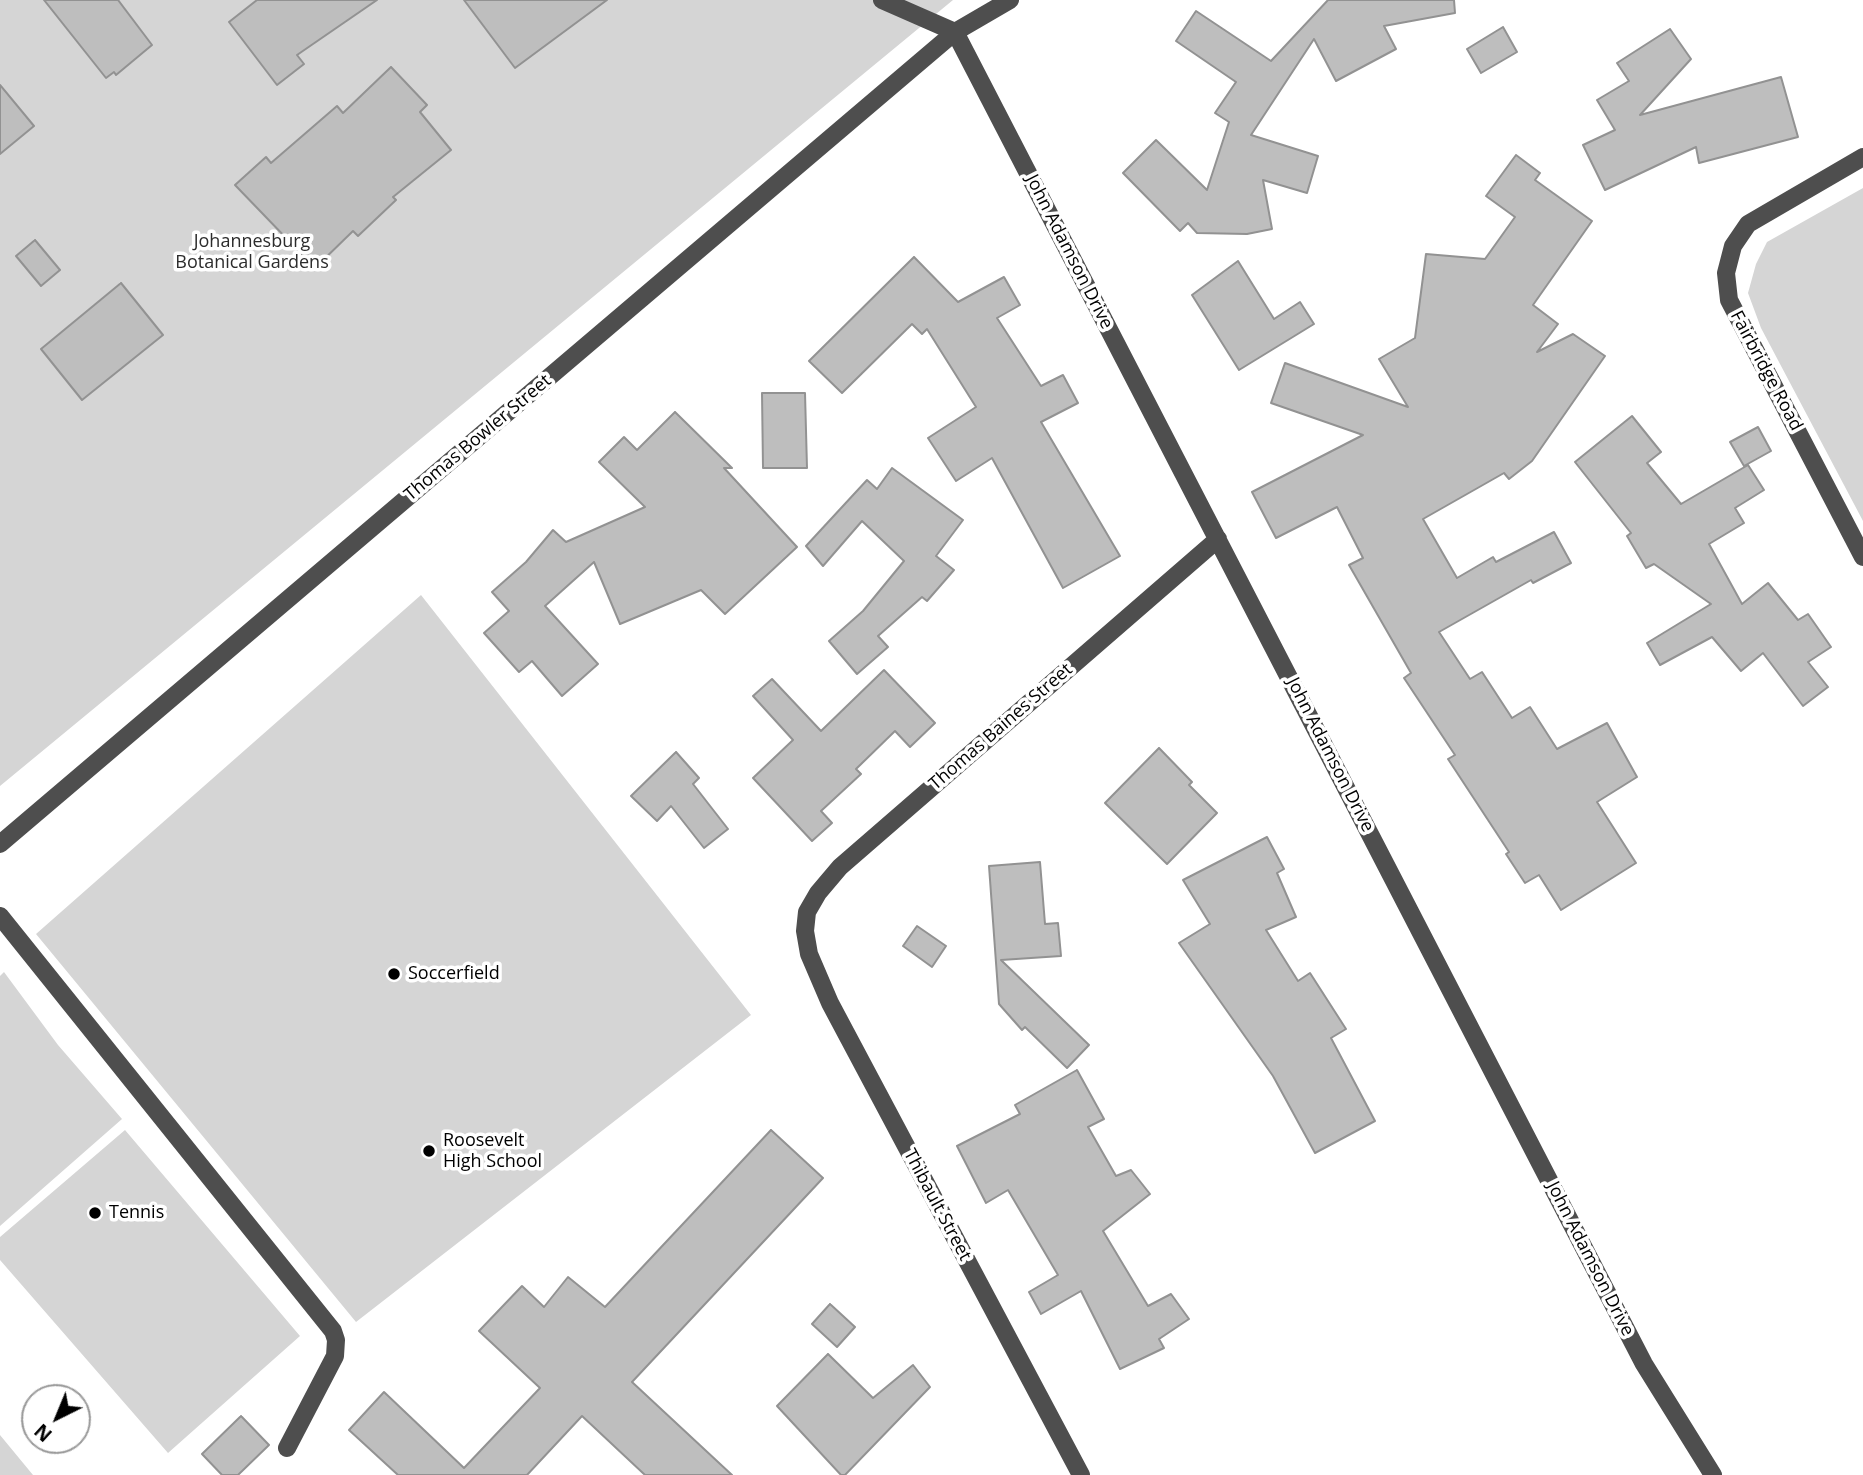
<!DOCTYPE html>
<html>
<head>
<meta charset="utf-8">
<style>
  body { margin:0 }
  #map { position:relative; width:1863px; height:1475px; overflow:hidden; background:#fff; font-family:"Open Sans",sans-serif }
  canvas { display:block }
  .north { position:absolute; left:21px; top:1384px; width:70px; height:70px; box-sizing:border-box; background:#fff; border:2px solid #999; border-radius:50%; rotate:223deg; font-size:19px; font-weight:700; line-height:28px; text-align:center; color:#000 }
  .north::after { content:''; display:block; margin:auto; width:24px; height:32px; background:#000; clip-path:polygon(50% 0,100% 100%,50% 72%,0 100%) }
</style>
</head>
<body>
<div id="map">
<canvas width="1863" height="1475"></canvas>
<div class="north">N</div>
</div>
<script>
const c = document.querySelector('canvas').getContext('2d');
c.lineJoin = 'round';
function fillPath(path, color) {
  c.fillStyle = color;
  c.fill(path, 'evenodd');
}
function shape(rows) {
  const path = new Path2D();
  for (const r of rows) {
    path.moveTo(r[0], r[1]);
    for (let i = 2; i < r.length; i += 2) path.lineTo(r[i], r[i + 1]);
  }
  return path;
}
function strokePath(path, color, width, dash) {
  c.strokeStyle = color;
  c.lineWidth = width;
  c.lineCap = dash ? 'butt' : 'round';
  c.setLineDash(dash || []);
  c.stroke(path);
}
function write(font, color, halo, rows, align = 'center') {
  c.font = font + ' "Open Sans",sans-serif';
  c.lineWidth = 7;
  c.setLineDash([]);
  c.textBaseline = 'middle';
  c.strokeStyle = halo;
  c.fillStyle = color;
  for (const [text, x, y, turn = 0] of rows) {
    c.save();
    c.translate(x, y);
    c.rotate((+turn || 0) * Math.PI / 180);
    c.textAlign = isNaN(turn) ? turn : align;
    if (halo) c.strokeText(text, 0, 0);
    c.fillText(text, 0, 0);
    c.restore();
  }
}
const green = shape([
  [0,0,953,0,0,786],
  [1863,188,1863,521,1761,328,1748,293,1756,264,1767,242],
  [421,595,751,1015,356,1322,36,934],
  [4,972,58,1045,122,1119,0,1226,0,976],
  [125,1130,300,1336,168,1453,0,1260,0,1237],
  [0,1435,33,1475,0,1475]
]);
const building = shape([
  [44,0,118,0,152,45,116,75,114,72,106,78,44,0],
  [257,0,377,0,297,55,304,64,277,85,229,22,257,0],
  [464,0,607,0,515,68,464,0],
  [1328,0,1454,0,1455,13,1384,26,1396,49,1336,81,1314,39,1251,135,1318,156,1307,193,1263,180,1272,229,1247,234,1197,233,1188,223,1180,231,1123,173,1156,140,1207,190,1229,122,1215,113,1236,82,1176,41,1196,11,1271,61,1328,0],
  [1503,27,1517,52,1481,73,1467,49,1503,27],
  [1670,29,1691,59,1640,115,1781,77,1798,137,1699,163,1696,147,1605,190,1583,145,1615,130,1597,100,1629,81,1617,63,1670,29],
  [391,67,427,105,420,112,451,150,393,197,396,200,358,236,353,231,315,268,235,185,266,157,271,163,337,106,343,113,391,67],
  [0,85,34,126,0,154,0,85],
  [1516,155,1540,173,1535,180,1592,221,1533,305,1558,324,1537,352,1573,334,1605,356,1532,461,1509,479,1504,473,1423,519,1457,578,1493,557,1496,562,1554,532,1571,563,1533,583,1531,580,1439,632,1470,679,1482,672,1512,718,1530,707,1557,749,1607,723,1637,777,1597,802,1636,863,1561,910,1539,875,1525,883,1506,854,1509,852,1448,759,1455,755,1404,678,1411,673,1349,565,1363,558,1337,507,1276,538,1252,492,1363,435,1271,403,1285,363,1408,407,1379,359,1415,338,1426,254,1485,259,1515,217,1486,196,1516,155],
  [35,240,60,270,41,286,16,256,35,240],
  [914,257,958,302,1004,277,1020,305,997,318,1041,386,1063,375,1078,403,1041,422,1120,556,1063,588,992,458,956,481,928,438,976,407,927,329,922,334,912,324,842,393,809,361,914,257],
  [1238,261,1274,319,1300,302,1314,324,1239,370,1192,295,1238,261],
  [121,283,163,335,82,400,41,349,121,283],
  [762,393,805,393,807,468,763,468,762,393],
  [675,412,732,468,724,468,797,547,725,614,701,590,620,624,594,562,545,606,598,664,562,696,532,661,519,672,484,633,509,611,492,592,526,562,553,530,566,542,645,507,599,462,624,437,637,450,675,412],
  [1632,416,1661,452,1647,463,1681,504,1748,465,1764,490,1735,508,1744,523,1709,544,1742,604,1768,583,1798,620,1808,614,1831,647,1808,662,1828,687,1803,706,1763,653,1741,671,1712,637,1660,665,1647,643,1711,604,1654,564,1646,568,1627,536,1631,533,1575,462,1632,416],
  [1758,427,1771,451,1744,466,1730,442,1758,427],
  [892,468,963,520,936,556,954,570,927,601,922,597,878,636,888,647,857,674,829,641,863,611,904,561,862,521,823,566,806,546,867,480,877,489,892,468],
  [884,670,935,723,910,747,895,731,856,769,861,774,821,811,832,823,812,841,753,778,793,740,753,696,772,679,821,731,884,670],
  [1159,748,1192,782,1189,785,1217,813,1167,864,1105,803,1159,748],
  [676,752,699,778,693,784,728,829,704,848,671,806,657,821,631,796,676,752],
  [1267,837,1284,869,1277,873,1296,917,1266,930,1298,981,1310,973,1346,1029,1331,1038,1375,1121,1315,1153,1273,1076,1179,943,1210,924,1183,880,1267,837],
  [1040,862,1045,924,1058,923,1061,956,1001,960,1089,1045,1067,1068,1025,1027,1022,1030,999,1004,989,866,1040,862],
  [917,926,946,946,932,967,903,946,917,926],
  [1077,1070,1104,1119,1088,1127,1116,1176,1131,1170,1150,1194,1103,1231,1148,1306,1171,1294,1189,1319,1159,1339,1164,1348,1120,1369,1081,1291,1041,1314,1029,1292,1058,1275,1008,1190,986,1203,957,1146,1020,1114,1015,1105,1077,1070],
  [771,1130,823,1178,632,1382,732,1475,645,1475,582,1416,527,1475,398,1475,349,1430,384,1392,464,1468,540,1388,479,1331,522,1286,544,1307,568,1277,605,1307,771,1130],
  [830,1304,855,1327,837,1347,812,1324,830,1304],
  [828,1354,873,1398,913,1365,930,1387,845,1475,841,1475,777,1406,828,1354],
  [241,1416,269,1445,238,1475,222,1475,202,1454,241,1416]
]);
const minor = shape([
  [882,0,955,32],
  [955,32,1644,1364,1713,1475],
  [1863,157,1748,224,1733,246,1726,273,1729,300,1863,557],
  [0,844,955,32,1010,0],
  [0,916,333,1331,336,1340,335,1356,287,1448],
  [1081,1475,830,1003,809,954,805,931,807,912,818,893,840,867,1218,539]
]);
const markers = [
  [394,974,7,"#000"],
  [429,1151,7,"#000"],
  [95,1213,7,"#000"]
];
const parkNames = [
  ["Johannesburg",252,242],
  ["Botanical Gardens",252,263]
];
const streetNames = [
  ["John Adamson Drive",1069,252,63],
  ["Fairbridge Road",1766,371,62],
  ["Thomas Bowler Street",478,438,-40],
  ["Thomas Baines Street",1001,727,-41],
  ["John Adamson Drive",1330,755,63],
  ["Thibault Street",937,1205,62],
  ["John Adamson Drive",1590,1259,63]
];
const poiNames = [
  ["Soccerfield",408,974],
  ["Roosevelt",443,1141],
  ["High School",443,1162],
  ["Tennis",109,1213]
];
fillPath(green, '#d5d5d5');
fillPath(building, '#bebebe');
strokePath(building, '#929292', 2);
strokePath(minor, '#4e4e4e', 18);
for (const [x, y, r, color] of markers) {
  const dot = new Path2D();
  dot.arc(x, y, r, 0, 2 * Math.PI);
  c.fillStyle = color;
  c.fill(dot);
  strokePath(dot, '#fff', 2.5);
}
write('18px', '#2c2c2c', '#fff', parkNames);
write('18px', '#000', '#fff', streetNames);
write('18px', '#000', '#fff', poiNames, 'left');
</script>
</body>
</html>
